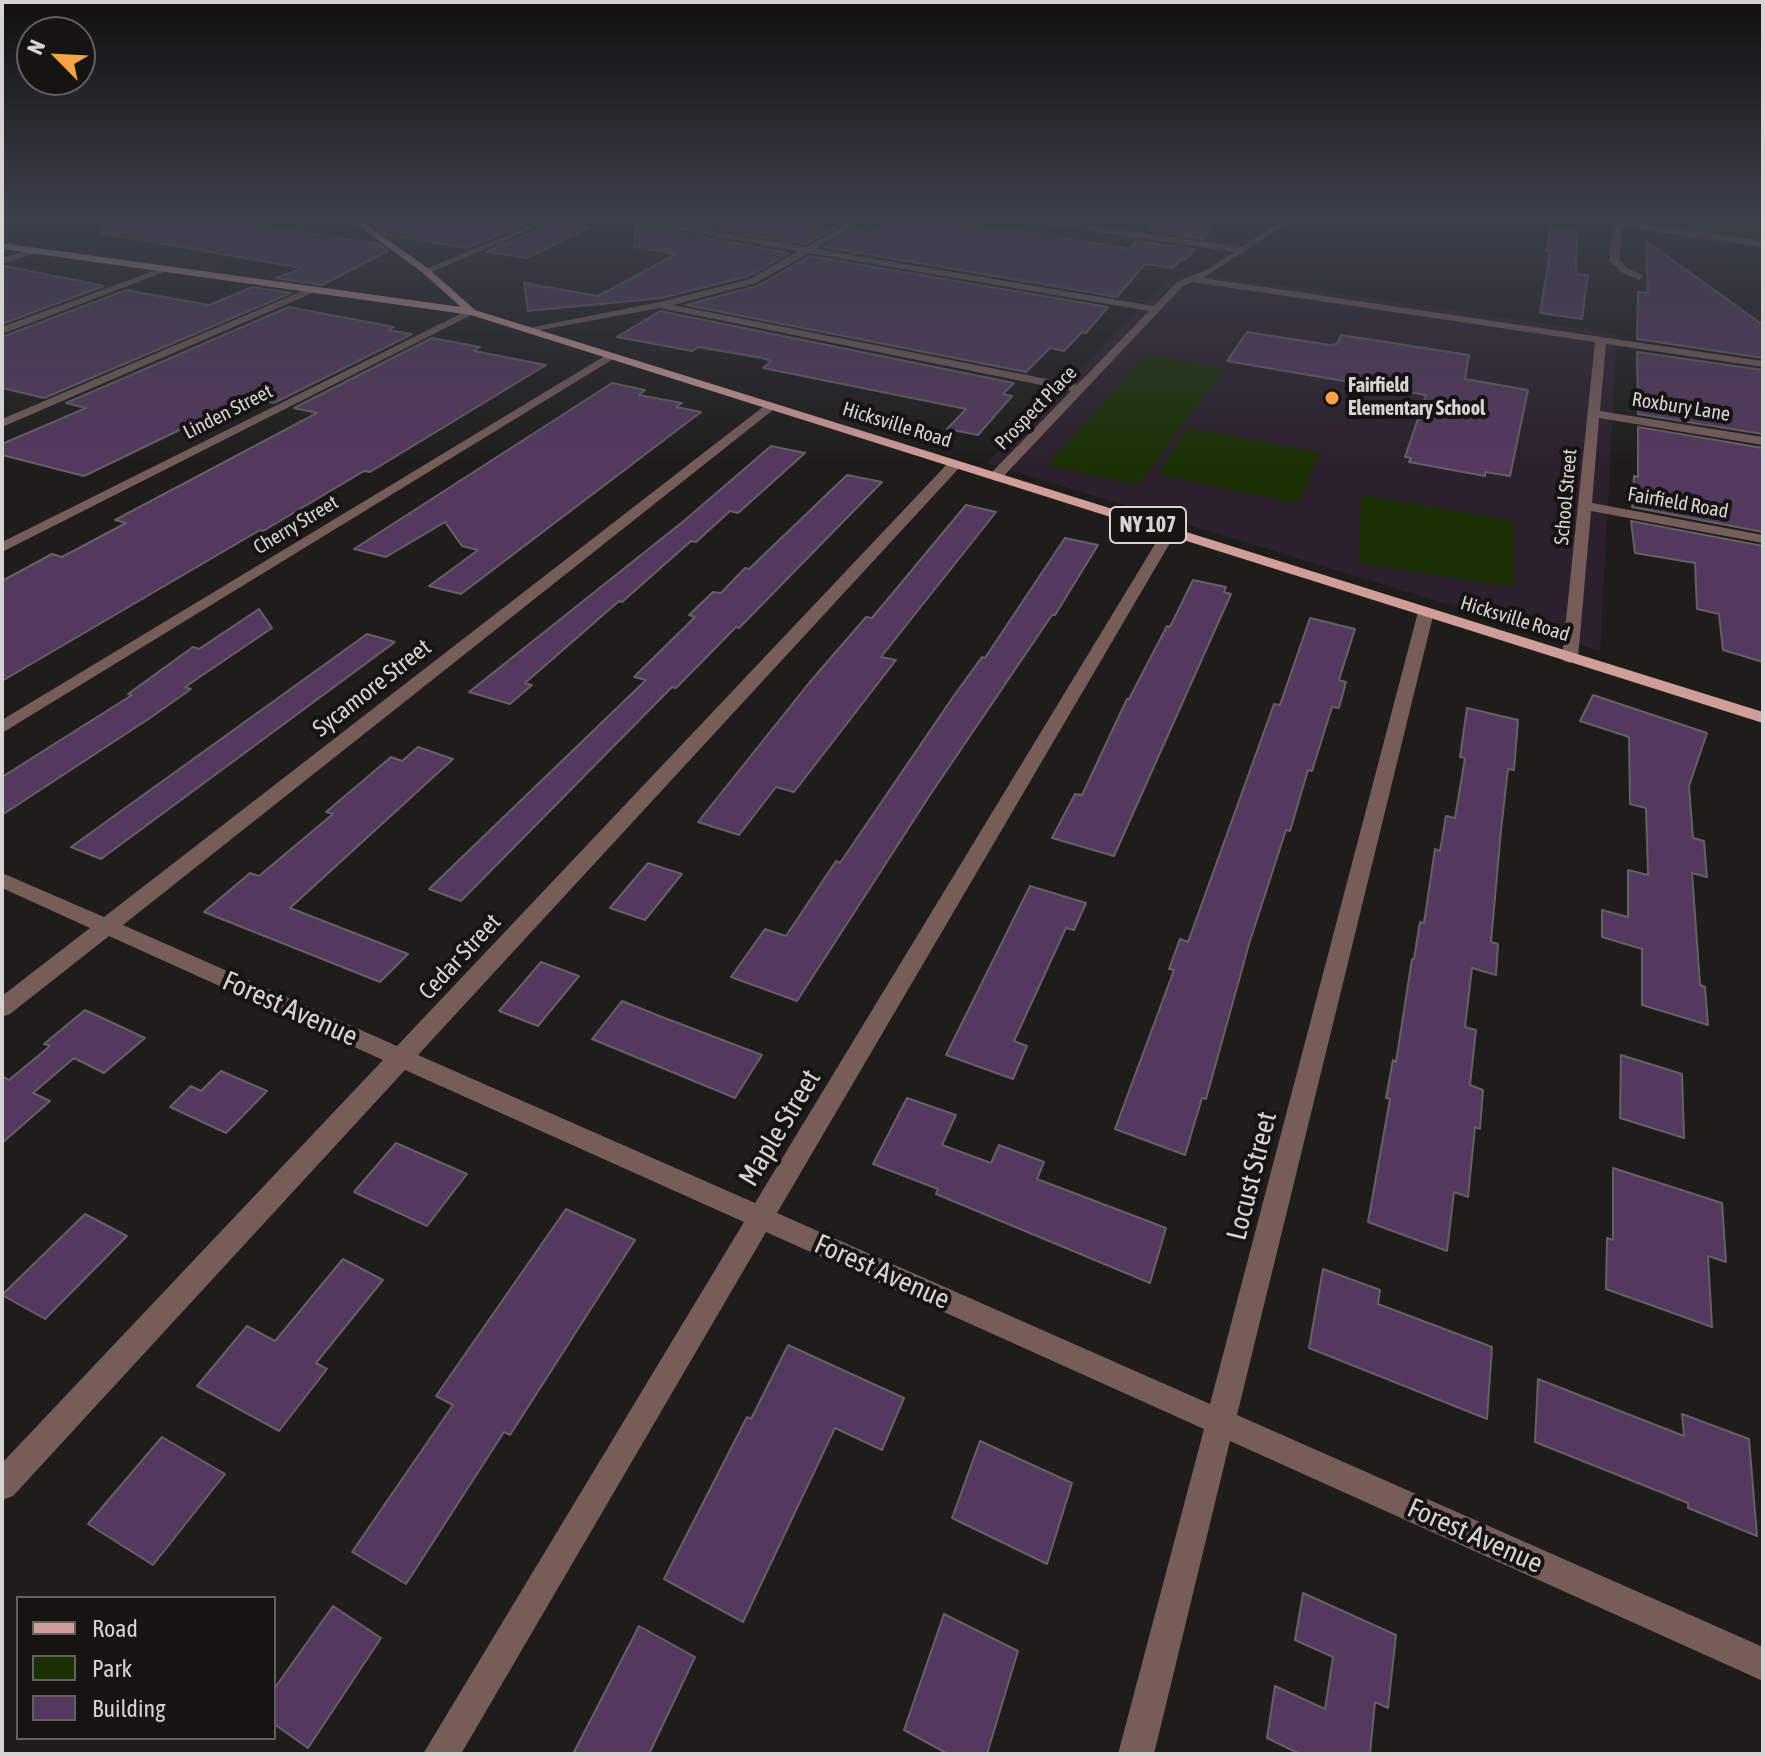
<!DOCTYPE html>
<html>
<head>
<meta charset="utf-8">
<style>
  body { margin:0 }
  #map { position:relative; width:1765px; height:1756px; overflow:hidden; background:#1f1d1c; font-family:"Asap Condensed",sans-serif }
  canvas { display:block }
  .frame { position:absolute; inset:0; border:4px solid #d6d4d3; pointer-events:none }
  .legend { position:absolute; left:16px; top:1596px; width:260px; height:144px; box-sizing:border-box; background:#161413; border:2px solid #636160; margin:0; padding:10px 14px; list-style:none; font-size:24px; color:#d6d4d3 }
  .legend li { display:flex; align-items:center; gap:16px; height:40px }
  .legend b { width:40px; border:2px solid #636160 }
  .north { position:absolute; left:16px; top:16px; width:80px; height:80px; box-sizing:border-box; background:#161413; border:2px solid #636160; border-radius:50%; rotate:294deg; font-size:22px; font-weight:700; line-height:32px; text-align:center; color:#d6d4d3 }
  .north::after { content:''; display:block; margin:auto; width:28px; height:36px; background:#f6a247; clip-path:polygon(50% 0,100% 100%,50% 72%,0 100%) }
</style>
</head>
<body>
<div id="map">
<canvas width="1765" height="1756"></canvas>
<div class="frame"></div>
<ul class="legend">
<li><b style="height:10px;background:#d19d98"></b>Road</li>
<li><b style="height:22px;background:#1b3004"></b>Park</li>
<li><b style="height:22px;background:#55385f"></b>Building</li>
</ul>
<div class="north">N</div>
</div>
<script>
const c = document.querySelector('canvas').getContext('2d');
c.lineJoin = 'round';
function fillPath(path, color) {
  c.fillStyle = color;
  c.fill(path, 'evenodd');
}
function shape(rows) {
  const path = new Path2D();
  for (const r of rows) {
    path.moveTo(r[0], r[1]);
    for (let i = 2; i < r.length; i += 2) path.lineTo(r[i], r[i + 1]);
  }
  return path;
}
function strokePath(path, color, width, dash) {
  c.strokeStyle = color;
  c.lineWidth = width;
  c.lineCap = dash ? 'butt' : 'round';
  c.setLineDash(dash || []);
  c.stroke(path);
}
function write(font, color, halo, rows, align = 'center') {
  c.font = font + ' "Asap Condensed",sans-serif';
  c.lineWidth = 8;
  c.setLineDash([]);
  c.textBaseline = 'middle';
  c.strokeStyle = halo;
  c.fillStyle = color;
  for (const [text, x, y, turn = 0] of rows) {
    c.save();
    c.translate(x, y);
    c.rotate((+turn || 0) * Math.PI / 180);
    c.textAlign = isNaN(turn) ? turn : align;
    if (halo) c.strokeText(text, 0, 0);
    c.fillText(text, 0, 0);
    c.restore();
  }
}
const education = shape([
  [1191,272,1617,334,1600,651,987,463,1166,282]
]);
const green = shape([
  [1606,220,1763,220,1763,241],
  [1146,354,1226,368,1138,485,1047,465],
  [1188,428,1321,453,1298,504,1158,474],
  [1361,495,1514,521,1513,587,1359,563]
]);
const building = shape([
  [102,220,221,220,379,244,388,251,322,285,276,278,302,268,101,233,102,220],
  [376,220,536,220,467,248,387,235,375,227,376,220],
  [657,220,777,220,835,228,805,244,657,220],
  [893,220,924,220,1026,232,1129,249,1137,241,1195,249,1186,260,1181,259,1173,268,1145,264,1117,297,824,247,853,230,872,233,893,220],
  [1156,220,1157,220,1212,226,1203,239,1146,230,1156,220],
  [555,222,588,228,527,258,487,252,555,222],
  [636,225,789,253,749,276,662,298,528,311,524,283,598,296,676,254,634,247,636,225],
  [1550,227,1577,231,1576,274,1588,275,1582,319,1540,313,1550,251,1547,251,1550,227],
  [1646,241,1763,325,1763,358,1637,339,1638,292,1648,293,1646,241],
  [810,256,1108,307,1086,333,1082,332,1064,351,1050,348,1026,372,686,305,757,286,810,256],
  [2,267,5,266,104,286,2,324,2,267],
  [253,287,291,293,44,398,2,388,2,337,126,290,209,305,253,287],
  [289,307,394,327,388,330,412,334,274,403,248,397,84,476,2,455,2,444,86,408,66,403,289,307],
  [660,311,1014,383,1003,394,1012,396,978,435,947,429,966,409,763,368,771,361,762,358,698,347,692,351,617,337,660,311],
  [1247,332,1330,345,1337,344,1341,335,1469,355,1465,379,1528,390,1510,476,1485,472,1485,476,1409,462,1411,458,1405,457,1426,395,1227,361,1247,332],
  [432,338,480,347,474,351,546,365,370,472,364,471,263,531,260,530,2,681,2,581,52,554,62,557,126,523,115,520,317,413,294,408,432,338],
  [1637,352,1763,370,1763,434,1638,414,1637,352],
  [612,383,645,390,639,395,682,403,676,407,701,412,461,594,429,586,478,550,462,546,445,522,386,557,354,549,612,383],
  [1638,427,1763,448,1763,532,1632,507,1634,476,1638,477,1638,427],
  [771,446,805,453,738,513,730,511,696,542,691,541,622,602,619,601,525,683,532,685,510,704,469,692,685,520,771,446],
  [847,475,882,482,739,628,736,627,676,688,672,687,461,901,429,889,646,680,634,677,695,617,689,615,713,592,721,593,745,568,749,569,847,475],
  [966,505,996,512,881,657,896,660,794,792,776,787,739,835,698,822,809,683,866,617,872,618,966,505],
  [1631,521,1763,546,1763,662,1723,650,1719,614,1697,609,1695,563,1635,553,1631,521],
  [1065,538,1098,545,1055,615,1052,615,930,795,797,1001,731,977,765,929,786,936,836,861,840,863,953,697,982,657,985,658,1065,538],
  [1193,580,1226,587,1224,592,1231,594,1114,856,1052,838,1075,794,1082,795,1127,699,1129,699,1167,626,1170,627,1193,580],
  [259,609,272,628,185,687,191,689,150,718,2,815,2,777,132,695,128,694,193,647,199,649,259,609],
  [1310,618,1355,629,1339,680,1346,682,1339,708,1332,707,1312,771,1308,770,1290,831,1286,830,1249,944,1206,1099,1202,1098,1185,1155,1115,1129,1174,970,1169,969,1180,939,1188,942,1274,704,1280,705,1310,618],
  [367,634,395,642,101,859,71,847,367,634],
  [1593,695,1707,733,1689,786,1693,838,1704,841,1707,877,1692,873,1700,985,1705,987,1708,1025,1642,1005,1642,949,1602,937,1602,910,1628,917,1628,870,1648,875,1646,808,1630,804,1629,737,1580,721,1593,695],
  [1467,708,1518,720,1514,770,1508,769,1501,830,1491,942,1498,944,1496,975,1472,968,1465,1027,1476,1030,1470,1085,1483,1090,1480,1129,1475,1127,1468,1197,1454,1192,1447,1251,1368,1222,1390,1099,1386,1098,1393,1060,1396,1062,1412,959,1414,959,1420,922,1424,923,1435,849,1440,851,1446,816,1455,818,1465,758,1460,757,1467,708],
  [418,747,453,759,290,908,408,954,380,982,204,912,250,873,259,876,333,814,326,812,391,757,402,761,418,747],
  [648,863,682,874,645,920,610,908,648,863],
  [1030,886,1086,903,1074,930,1066,928,1014,1041,1027,1046,1013,1079,946,1055,1030,886],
  [541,962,579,976,538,1026,499,1011,541,962],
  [622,1001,662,1017,762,1055,735,1098,592,1039,622,1001],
  [85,1010,145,1038,104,1073,74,1058,33,1093,50,1101,2,1143,2,1076,9,1080,50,1046,44,1044,85,1010],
  [1621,1055,1682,1074,1684,1138,1620,1118,1621,1055],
  [221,1071,267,1091,226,1133,170,1107,191,1086,201,1091,221,1071],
  [907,1098,956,1115,942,1145,991,1163,999,1145,1044,1162,1037,1179,1166,1228,1150,1283,936,1194,938,1189,873,1164,907,1098],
  [396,1143,467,1174,427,1226,354,1192,396,1143],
  [1613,1168,1722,1203,1726,1262,1708,1256,1712,1327,1606,1289,1607,1238,1613,1240,1613,1168],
  [566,1209,635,1240,510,1435,504,1432,406,1584,352,1552,453,1405,436,1396,566,1209],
  [85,1214,127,1236,45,1319,2,1295,85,1214],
  [343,1259,383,1280,316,1363,327,1369,279,1431,197,1386,247,1326,275,1341,343,1259],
  [1323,1269,1380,1290,1378,1304,1492,1347,1487,1419,1309,1348,1323,1269],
  [788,1345,904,1398,882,1450,835,1428,743,1622,664,1579,747,1417,751,1419,788,1345],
  [1538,1379,1684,1436,1682,1414,1749,1439,1757,1536,1688,1508,1688,1503,1535,1442,1538,1379],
  [162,1437,225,1474,153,1565,88,1524,162,1437],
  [980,1441,1072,1483,1047,1564,952,1518,980,1441],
  [1303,1593,1396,1635,1388,1708,1375,1702,1370,1754,1300,1754,1267,1738,1275,1686,1325,1709,1333,1657,1295,1640,1303,1593],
  [333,1606,381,1638,308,1748,274,1724,274,1689,333,1606],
  [944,1614,1018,1651,987,1754,948,1754,904,1730,944,1614],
  [639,1626,695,1657,649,1754,573,1754,639,1626]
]);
const minor = shape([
  [543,220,553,220,429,273,421,271,543,220],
  [625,220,641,220,806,247,855,220,864,220,816,249,1154,306,1177,282,1208,269,1235,252,1036,223,1032,220,1051,220,1241,247,1284,220,1293,220,1203,278,1763,361,1763,367,1606,344,1600,411,1763,437,1763,445,1599,418,1592,503,1763,535,1763,543,1591,511,1578,658,1570,663,1564,661,1562,658,1595,342,1192,282,1183,286,1000,480,995,481,988,477,990,474,1071,391,660,308,530,332,530,328,534,327,660,302,750,279,798,251,625,220],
  [809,253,1149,311,1077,385,673,305,756,283,809,253],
  [1583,220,1618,220,1763,241,1763,247,1622,227,1619,259,1628,269,1643,275,1640,280,1622,273,1609,260,1613,226,1583,220],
  [33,248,36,253,2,264,2,258,33,248],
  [164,267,172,269,2,334,2,327,164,267],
  [314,286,317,291,2,427,2,419,314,286],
  [468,310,477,312,2,552,2,542,468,310],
  [608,354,618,356,2,733,2,720,608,354],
  [768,403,778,406,123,925,397,1046,950,461,960,461,960,467,418,1055,755,1203,1163,531,1175,528,1177,531,777,1213,1210,1404,1418,612,1426,607,1431,609,1434,612,1237,1415,1763,1647,1763,1681,1230,1441,1154,1754,1118,1754,1204,1429,766,1232,461,1754,423,1754,744,1222,405,1070,13,1496,2,1500,2,1463,383,1060,109,936,10,1014,2,1017,2,996,90,928,2,888,2,873,104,917,768,403]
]);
const major = shape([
  [351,220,360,220,429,269,475,310,1763,712,1763,723,471,315,2,249,2,243,461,307,423,273,351,220]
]);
const markers = [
  [1332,398,8,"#f6a247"]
];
const farPoinames = [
  ["Fairfield",1348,386],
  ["Elementary School",1348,409]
];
const farStreetnames = [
  ["Roxbury Lane",1681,407,9],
  ["Prospect Place",1036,408,-46],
  ["Linden Street",228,412,-27],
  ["Hicksville Road",897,425,17],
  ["School Street",1566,497,-85],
  ["Fairfield Road",1678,503,10],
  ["Cherry Street",296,525,-31],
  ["Hicksville Road",1515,619,17]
];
const shields = [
  [1148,525,76]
];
const shieldNames = [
  ["NY 107",1148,525]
];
const streetNames = [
  ["Sycamore Street",372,688,-38],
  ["Cedar Street",460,957,-47]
];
const nearStreetnames = [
  ["Forest Avenue",290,1009,24],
  ["Maple Street",780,1128,-59],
  ["Locust Street",1252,1176,-76],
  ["Forest Avenue",882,1272,24],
  ["Forest Avenue",1475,1536,24]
];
fillPath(education, '#2c202d');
fillPath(green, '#1b3004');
fillPath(building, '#55385f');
strokePath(building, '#636163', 2);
fillPath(minor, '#765d5a');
fillPath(major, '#d19d98');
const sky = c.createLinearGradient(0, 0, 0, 465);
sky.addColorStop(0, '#11100f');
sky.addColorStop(0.47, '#3c404b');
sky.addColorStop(1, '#3c404b00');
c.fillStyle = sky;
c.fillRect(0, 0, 1765, 465);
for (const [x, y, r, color] of markers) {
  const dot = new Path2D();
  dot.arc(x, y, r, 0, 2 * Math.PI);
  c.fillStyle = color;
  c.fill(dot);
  strokePath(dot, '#161413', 3);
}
write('bold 20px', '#d6d4d3', '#161413', farPoinames, 'left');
write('20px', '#d6d4d3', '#161413', farStreetnames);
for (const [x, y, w] of shields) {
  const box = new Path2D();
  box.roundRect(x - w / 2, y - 18, w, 36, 6);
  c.fillStyle = '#161413';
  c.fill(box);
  strokePath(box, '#d6d4d3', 2);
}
write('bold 22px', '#d6d4d3', null, shieldNames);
write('24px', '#d6d4d3', '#161413', streetNames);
write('28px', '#d6d4d3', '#161413', nearStreetnames);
</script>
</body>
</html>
